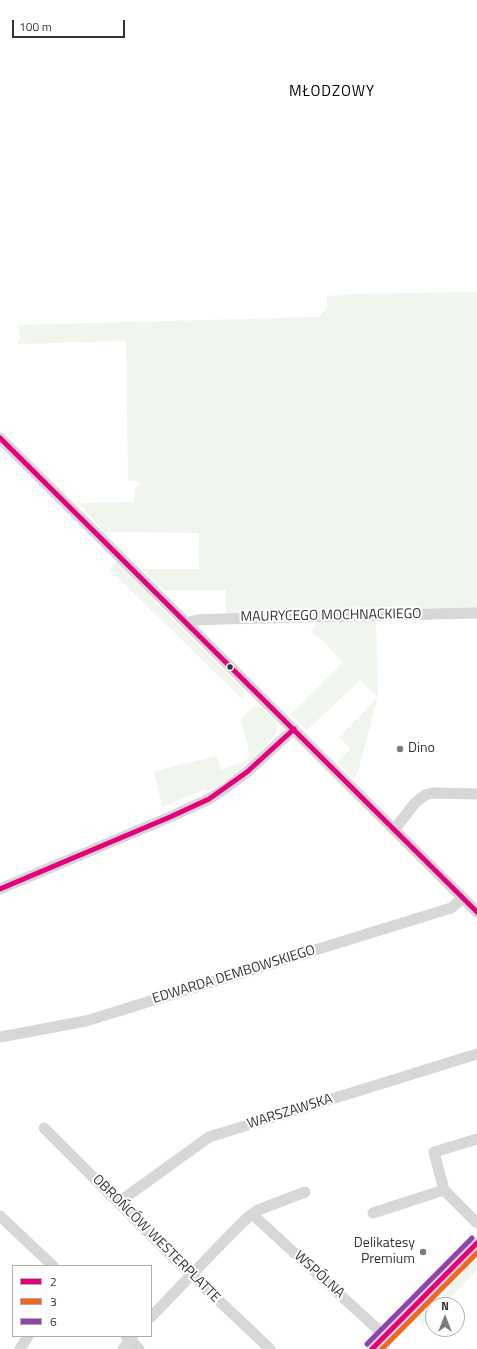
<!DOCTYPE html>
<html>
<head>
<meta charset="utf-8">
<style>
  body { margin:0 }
  #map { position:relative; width:477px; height:1349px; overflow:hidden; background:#fff; font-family:"Titillium Web",sans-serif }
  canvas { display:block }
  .legend { position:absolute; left:12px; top:1265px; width:140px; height:72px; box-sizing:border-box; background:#fff; border:1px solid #adadad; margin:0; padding:5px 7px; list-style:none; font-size:12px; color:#333 }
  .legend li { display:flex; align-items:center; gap:8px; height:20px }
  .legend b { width:20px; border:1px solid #adadad }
  .north { position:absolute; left:425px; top:1297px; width:40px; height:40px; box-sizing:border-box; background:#fff; border:1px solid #adadad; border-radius:50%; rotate:0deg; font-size:11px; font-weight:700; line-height:16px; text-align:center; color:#333 }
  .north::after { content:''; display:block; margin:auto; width:14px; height:18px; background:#7a7a7a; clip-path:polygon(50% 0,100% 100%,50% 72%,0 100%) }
  .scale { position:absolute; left:12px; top:20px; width:113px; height:18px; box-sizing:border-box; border:2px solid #333; border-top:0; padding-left:5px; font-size:12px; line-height:14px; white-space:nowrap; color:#333; -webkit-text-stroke:3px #fff; paint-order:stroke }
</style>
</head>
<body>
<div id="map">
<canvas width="477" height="1349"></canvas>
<ul class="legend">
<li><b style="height:5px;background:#e5007d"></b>2</li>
<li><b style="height:5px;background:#f26522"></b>3</li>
<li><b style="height:5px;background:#8e44ad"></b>6</li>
</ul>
<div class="north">N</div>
<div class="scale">100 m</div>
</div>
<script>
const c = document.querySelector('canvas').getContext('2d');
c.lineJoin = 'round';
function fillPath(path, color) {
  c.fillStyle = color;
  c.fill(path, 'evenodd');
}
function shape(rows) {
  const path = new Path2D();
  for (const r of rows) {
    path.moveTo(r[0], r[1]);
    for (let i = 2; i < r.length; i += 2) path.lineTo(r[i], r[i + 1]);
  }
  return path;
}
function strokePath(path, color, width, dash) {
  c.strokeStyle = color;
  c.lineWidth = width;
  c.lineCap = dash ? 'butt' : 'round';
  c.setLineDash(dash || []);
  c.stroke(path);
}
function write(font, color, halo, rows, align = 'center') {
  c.font = font + ' "Titillium Web",sans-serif';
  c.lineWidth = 4;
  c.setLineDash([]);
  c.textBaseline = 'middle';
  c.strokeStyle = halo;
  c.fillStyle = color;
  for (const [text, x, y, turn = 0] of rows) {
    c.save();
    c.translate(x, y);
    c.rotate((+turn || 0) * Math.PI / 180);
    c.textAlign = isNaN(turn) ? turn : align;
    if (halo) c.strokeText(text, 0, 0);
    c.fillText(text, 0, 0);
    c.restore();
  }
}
const green = shape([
  [477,292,477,608,226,616,226,590,164,590,142,569,199,569,199,533,104,532,79,503,134,502,135,486,139,486,139,481,128,481,126,341,17,344,20,339,19,325,318,317,327,308,327,296,354,294],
  [117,561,147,590,151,598,244,690,245,693,243,700,109,569],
  [376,619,378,697,358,771,354,780,337,762,351,749,339,737,378,697,360,680,307,730,290,715,343,662,325,643,311,631,318,621],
  [256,706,263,708,277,723,277,731,269,742,257,755,231,777,208,791,205,789,162,807,154,771,217,756,221,770,246,761,250,756,241,719,251,709],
  [472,1260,477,1262,477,1270,443,1305,435,1305],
  [433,1307,433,1315,424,1325,417,1318]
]);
const minor = shape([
  [0,438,477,912],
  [186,623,197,620,221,619,477,613],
  [394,830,415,803,425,795,433,793,477,794],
  [0,889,170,817,209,799,226,788,247,772,294,729],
  [0,1037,86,1021,451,908,463,898],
  [44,1128,177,1261,270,1349],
  [477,1139,434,1152,444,1190,477,1223],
  [119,1202,209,1137,477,1054],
  [373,1213,444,1190],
  [252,1214,385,1336],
  [0,1216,53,1266],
  [151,1317,224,1241,248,1217,258,1210,305,1192],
  [126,1336,139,1349],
  [20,1349,28,1336],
  [123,1349,133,1336],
  [372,1349,477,1243]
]);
const bus1 = shape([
  [0,438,477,912],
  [0,889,170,817,209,799,247,772,294,729],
  [372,1349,477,1243]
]);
const bus2 = shape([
  [382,1349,477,1253]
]);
const bus3 = shape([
  [367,1344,472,1238]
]);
const markers = [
  [230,667,3.5,"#333"],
  [400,749,4,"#7a7a7a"],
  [423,1252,4,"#7a7a7a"]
];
const streetNames = [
  ["MAURYCEGO MOCHNACKIEGO",331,616,-1],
  ["EDWARDA DEMBOWSKIEGO",234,975,-17],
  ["WARSZAWSKA",290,1112,-17],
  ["OBROŃCÓW WESTERPLATTE",156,1239,45],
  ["WSPÓLNA",319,1275,42]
];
const poiNames = [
  ["Dino",408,749],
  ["Delikatesy",415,1244,"right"],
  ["Premium",415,1260,"right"]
];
const neighbourhoodNames = [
  ["MŁODZOWY",332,92]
];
fillPath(green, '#f0f5ed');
strokePath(minor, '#d7d7d7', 11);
strokePath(bus1, '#e5007d', 5);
strokePath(bus2, '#f26522', 5);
strokePath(bus3, '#8e44ad', 5);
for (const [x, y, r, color] of markers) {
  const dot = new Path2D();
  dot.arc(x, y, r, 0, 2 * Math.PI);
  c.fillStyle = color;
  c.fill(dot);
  strokePath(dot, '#fff', 1.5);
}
write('14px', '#333', '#fff', streetNames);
write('14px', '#333', '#fff', poiNames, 'left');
c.letterSpacing = '1px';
write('15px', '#000', '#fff', neighbourhoodNames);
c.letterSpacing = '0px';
</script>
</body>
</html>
